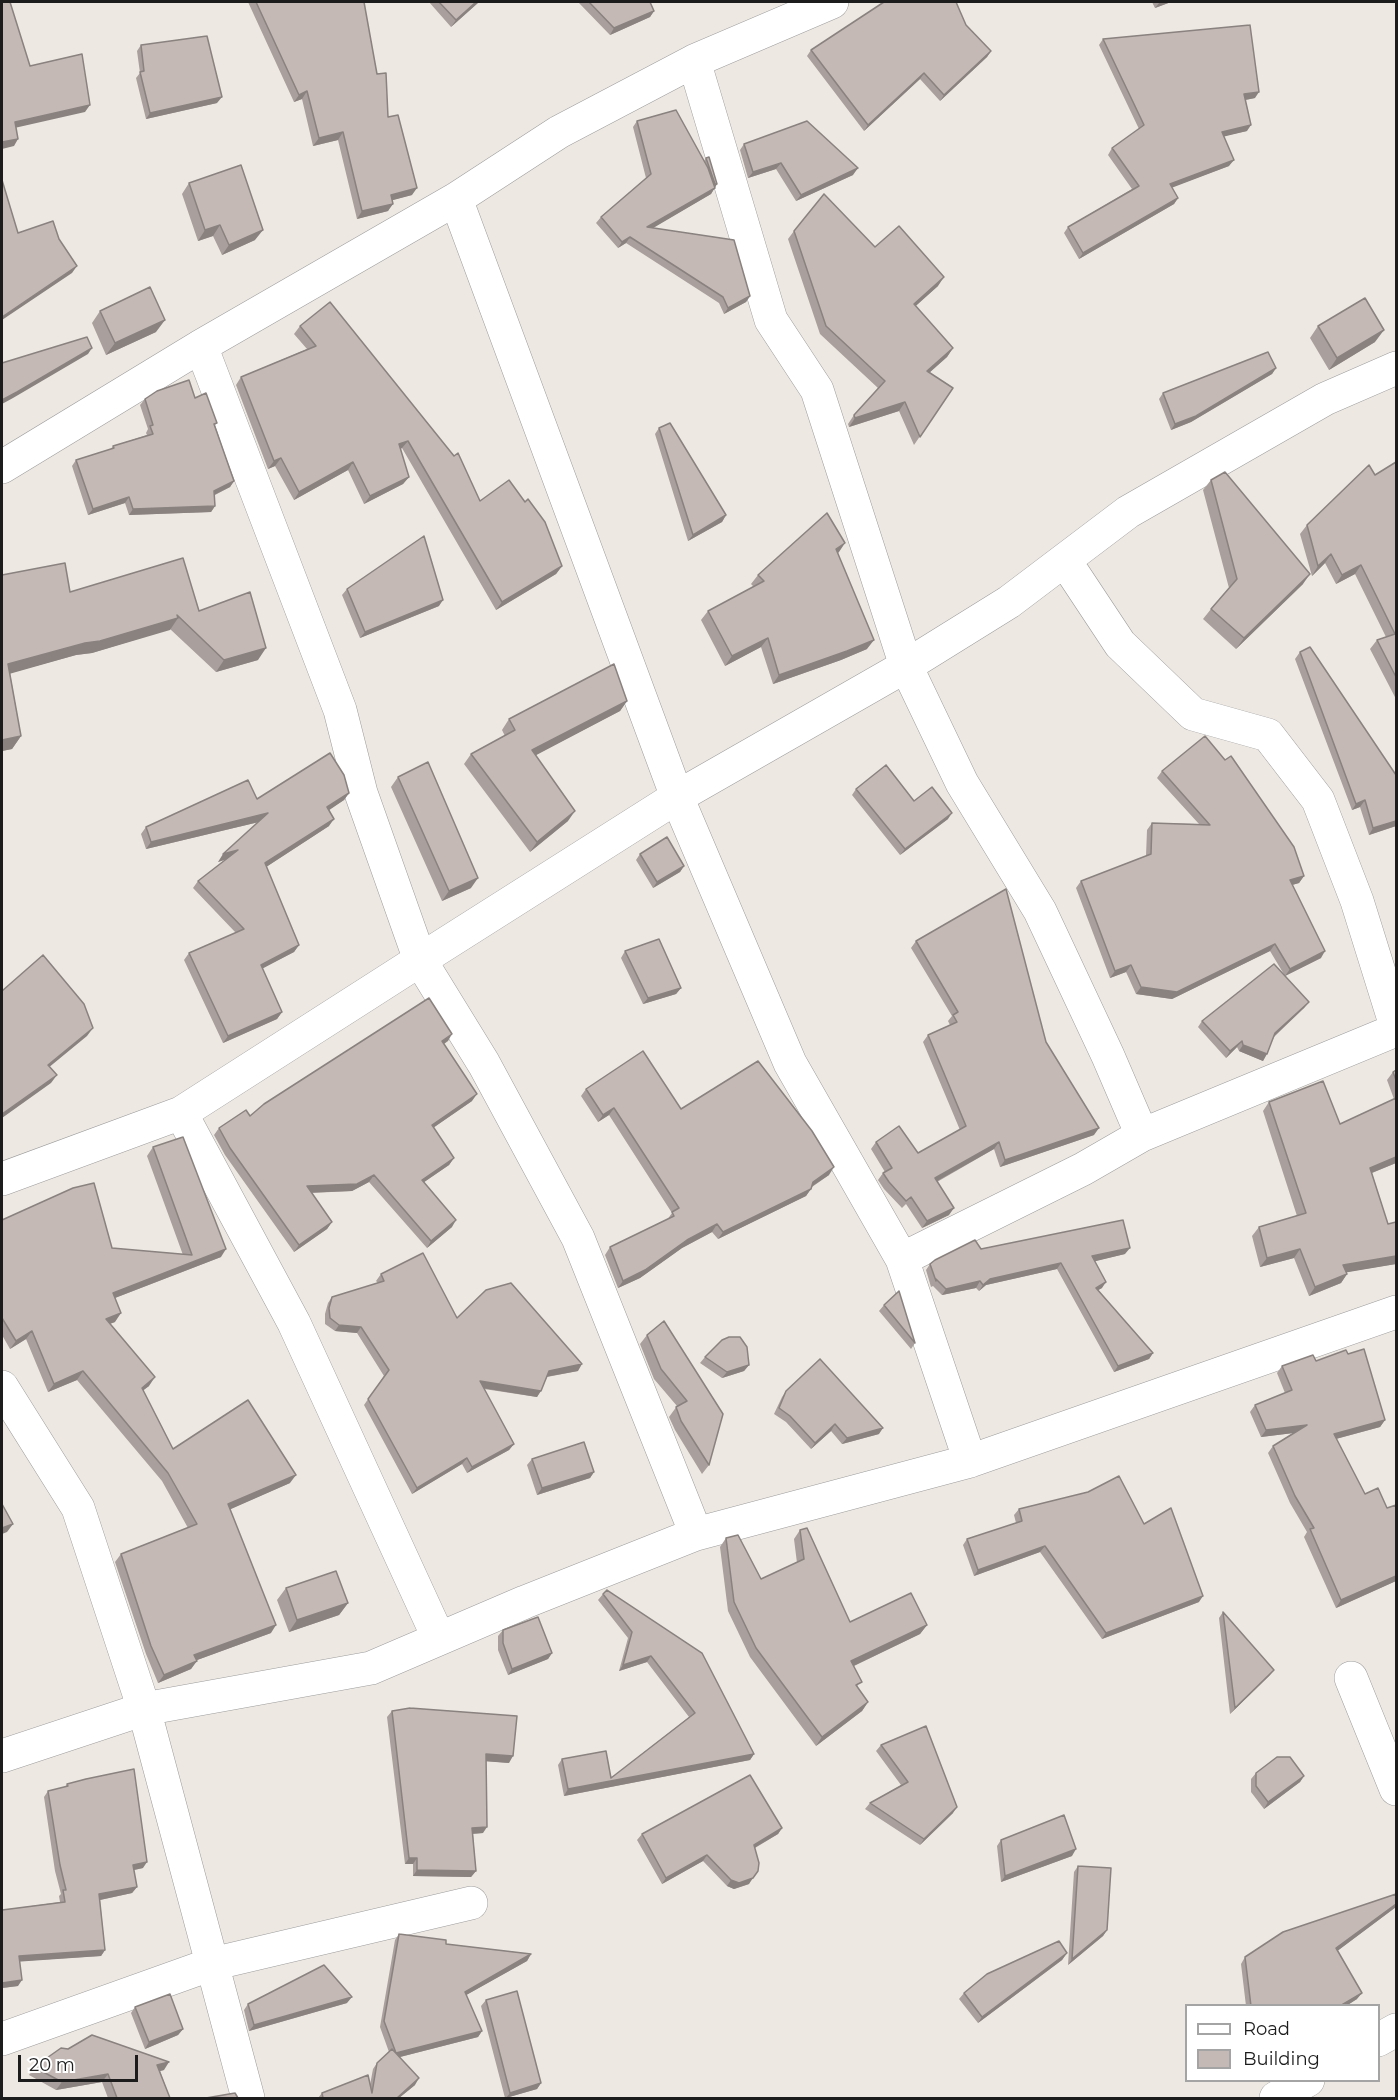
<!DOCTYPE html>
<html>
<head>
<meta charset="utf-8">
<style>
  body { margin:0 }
  #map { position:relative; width:1398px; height:2100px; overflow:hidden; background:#ede8e2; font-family:Montserrat,sans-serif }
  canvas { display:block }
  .frame { position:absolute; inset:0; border:3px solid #1c1c1c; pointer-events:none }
  .legend { position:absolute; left:1185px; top:2004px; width:195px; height:78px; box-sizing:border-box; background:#fff; border:2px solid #a4a4a4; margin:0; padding:8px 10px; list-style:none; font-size:18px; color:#1c1c1c }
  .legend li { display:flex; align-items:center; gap:12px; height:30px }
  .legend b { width:30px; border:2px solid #a4a4a4 }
  .scale { position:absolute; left:18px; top:2055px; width:120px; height:27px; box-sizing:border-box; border:3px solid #1c1c1c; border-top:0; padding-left:8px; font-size:18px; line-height:21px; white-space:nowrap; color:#1c1c1c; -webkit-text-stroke:4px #fff; paint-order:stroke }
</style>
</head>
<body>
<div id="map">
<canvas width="1398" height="2100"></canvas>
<div class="frame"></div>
<ul class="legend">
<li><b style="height:8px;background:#fff"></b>Road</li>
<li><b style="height:16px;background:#c4b9b5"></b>Building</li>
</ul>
<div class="scale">20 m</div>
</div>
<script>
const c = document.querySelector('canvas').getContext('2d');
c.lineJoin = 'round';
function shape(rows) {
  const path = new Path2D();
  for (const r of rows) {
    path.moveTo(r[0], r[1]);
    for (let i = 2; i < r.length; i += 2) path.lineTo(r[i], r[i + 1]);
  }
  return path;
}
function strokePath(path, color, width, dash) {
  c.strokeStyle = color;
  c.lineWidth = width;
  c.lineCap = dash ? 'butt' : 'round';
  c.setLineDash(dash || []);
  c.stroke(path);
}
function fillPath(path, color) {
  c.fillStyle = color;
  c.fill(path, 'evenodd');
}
const minor = shape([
  [456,199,677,797,790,1063,902,1259],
  [2,467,201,346,456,199,559,132,694,61],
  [1065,561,1120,644,1193,714,1268,735,1318,800,1357,901,1396,1026],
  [181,1113,294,1323,439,1639],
  [1142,1135,1108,1056,1040,911,962,783,906,666,1009,602,1128,512,1325,399,1396,368],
  [2,1179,181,1113,420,960,361,793,340,710,201,346],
  [2,1387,78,1508,144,1709,248,2098],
  [970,1461,902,1259,1083,1169,1142,1135,1396,1030],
  [696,1534,578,1238,484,1064,420,960,677,797,906,666,817,390,771,320,694,61,832,2],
  [1351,1678,1396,1789],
  [2,1756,144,1709,371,1668,525,1602,696,1534,970,1461,1396,1312],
  [2,2039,212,1964,471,1903],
  [1378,2040,1396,2030],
  [1276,2098,1308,2080]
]);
const wall = shape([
  [248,2,364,2,377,74,388,117,412,195,392,200,388,211,357,219,338,140,313,146,302,99,294,102],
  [429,2,479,2,451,27],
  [578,2,650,2,654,11,650,17,610,35],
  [1152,2,1171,2,1155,8],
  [1103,39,1255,98,1245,100,1247,131,1224,136,1229,166,1172,187,1178,198,1174,204,1079,259,1064,233,1068,227,1132,189,1108,155,1112,148,1139,129,1099,45],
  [141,45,217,103,146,119,136,78,140,73,137,51],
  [811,50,991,51,987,57,940,101,920,79,864,131,807,56],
  [637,121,704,161,706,158,717,184,711,194,652,228,750,296,746,302,724,314,719,303,626,243,618,248,596,223,601,217,646,178,633,127],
  [744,144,853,175,796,201,776,169,748,178,740,150],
  [189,183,255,240,222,255,213,236,198,241,182,194],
  [794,231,875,247,938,286,915,306,953,348,947,357,929,373,953,388,914,445,899,411,849,427,848,424,854,415,878,388,820,334,788,239],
  [100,311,156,332,106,355,92,323],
  [300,326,480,501,562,566,556,574,496,610,402,448,400,449,409,477,403,484,364,504,348,470,294,500,275,466,268,469,236,385,241,377,307,349,294,334],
  [1318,326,1375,342,1329,370,1310,338],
  [1276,368,1272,374,1191,422,1171,430,1159,399,1163,393],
  [195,398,217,423,215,425,234,481,230,487,215,495,215,506,211,512,129,515,125,503,88,515,72,466,76,460,111,449,113,446,147,435,146,433,148,429,140,405,145,399],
  [659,428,726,515,722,522,688,541,655,434],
  [1396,462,1396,699,1370,649,1377,640,1386,637,1355,574,1336,584,1325,563,1312,576,1300,534,1307,525,1375,475],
  [1211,480,1303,584,1236,649,1203,619,1211,609,1229,588,1203,490],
  [839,552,838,553,867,649,841,660,773,684,761,647,725,666,701,620,708,611,754,587,751,584,758,575],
  [2,575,70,592,199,611,258,660,216,672,170,629,92,653,76,655,10,673,21,736,12,749,2,751],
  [347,589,439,606,360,638,342,595],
  [1300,652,1396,826,1369,835,1360,807,1352,810,1295,659],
  [627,701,620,711,535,755,568,821,530,852,464,764,471,754,505,736,502,730,509,719],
  [1162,771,1304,876,1299,883,1292,885,1321,958,1285,976,1270,951,1172,999,1136,994,1126,972,1110,978,1076,888,1081,881,1146,856,1147,830,1152,823,1199,824,1157,778],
  [398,777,471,888,442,901,391,787],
  [856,789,914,801,948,819,900,855,852,795],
  [349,793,344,800,328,810,329,826,266,867,299,945,294,952,262,968,282,1012,277,1019,223,1043,184,960,189,953,236,933,193,888,198,881,227,859,218,862,259,822,146,849,141,834,146,827,257,799],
  [640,854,684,866,680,872,653,888,636,860],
  [916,941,1046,1042,1094,1135,1000,1167,994,1149,937,1182,949,1215,922,1228,906,1204,902,1208,884,1189,878,1180,883,1173,885,1172,871,1149,876,1142,918,1153,960,1130,923,1042,928,1035,950,1025,948,1021,952,1016,911,948],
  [625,951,681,988,676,994,643,1004,621,958],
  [1309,1002,1304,1008,1274,1037,1263,1061,1239,1051,1237,1047,1226,1058,1198,1027,1202,1021],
  [448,1041,444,1044,472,1101,433,1128,454,1158,449,1165,424,1182,452,1227,427,1248,369,1182,352,1191,311,1193,332,1222,327,1229,294,1252,225,1155,214,1135,219,1128],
  [1396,1070,1396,1163,1372,1173,1388,1224,1396,1222,1396,1264,1346,1272,1347,1274,1341,1283,1309,1296,1294,1258,1260,1267,1252,1236,1259,1227,1297,1216,1263,1111,1269,1102,1340,1124,1394,1099,1387,1080,1393,1072],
  [586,1089,681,1109,829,1175,812,1187,806,1196,718,1239,712,1232,682,1248,640,1278,618,1288,605,1255,610,1247,667,1220,672,1213,609,1115,598,1122,581,1096],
  [153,1147,221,1257,115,1298,115,1322,110,1324,149,1386,143,1390,173,1449,290,1483,230,1509,271,1633,197,1660,191,1669,158,1683,146,1654,115,1562,121,1554,188,1528,162,1481,77,1380,48,1392,26,1339,10,1349,2,1335,2,1220,112,1248,183,1255,147,1156],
  [981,1249,1125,1254,1095,1261,1102,1288,1098,1290,1153,1353,1149,1359,1114,1372,1057,1269,986,1285,979,1291,976,1288,942,1295,933,1286,931,1287,926,1270,930,1264],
  [381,1274,457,1318,578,1371,547,1377,537,1397,484,1389,514,1444,509,1450,467,1473,462,1464,412,1494,364,1405,384,1376,357,1333,335,1331,325,1324,325,1314,328,1303,332,1297,378,1283,376,1281],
  [884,1305,915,1343,911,1349,879,1311],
  [664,1321,709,1465,702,1474,675,1430,669,1417,677,1406,654,1379,640,1344,647,1335],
  [1348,1354,1385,1420,1380,1427,1336,1439,1396,1581,1336,1608,1304,1537,1307,1532,1290,1503,1268,1453,1273,1446,1293,1433,1261,1437,1250,1412,1255,1405,1285,1393,1277,1373,1282,1366,1316,1361],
  [705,1357,749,1365,744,1371,722,1378,700,1363],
  [786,1391,879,1434,842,1444,831,1431,811,1449,786,1422,774,1414,782,1397],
  [532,1459,594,1472,590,1478,537,1495,527,1465],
  [1019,1509,1144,1524,1199,1602,1102,1639,1040,1552,974,1576,963,1545,967,1539,1016,1523,1014,1515],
  [800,1530,850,1622,927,1625,920,1634,854,1666,858,1688,868,1702,862,1711,816,1746,750,1657,728,1611,720,1547,726,1538,761,1579,797,1563,794,1539],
  [286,1588,348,1603,339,1615,289,1632,277,1600],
  [603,1594,754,1754,750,1760,564,1796,558,1765,562,1759,611,1778,689,1717,647,1662,619,1671,628,1638,598,1600],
  [1223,1612,1274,1670,1269,1676,1230,1714,1219,1618],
  [503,1630,552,1653,548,1659,508,1675,498,1650,498,1636],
  [392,1711,509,1763,486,1761,483,1833,473,1834,476,1871,471,1877,413,1876,413,1864,405,1864,387,1717],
  [881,1745,953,1813,920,1845,865,1809,870,1803,901,1785,876,1751],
  [1256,1773,1304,1776,1300,1782,1264,1809,1251,1792,1251,1779],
  [67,1784,143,1868,134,1870,137,1887,132,1893,100,1900,105,1950,101,1956,20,1961,18,1986,2,1988,2,1910,60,1902,59,1896,61,1894,55,1871,44,1797,48,1791,65,1787],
  [782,1828,778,1834,755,1848,749,1884,734,1889,727,1886,703,1861,662,1884,637,1840,642,1834],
  [1001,1840,1072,1856,1001,1882,997,1846],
  [1078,1866,1107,1930,1103,1936,1068,1965,1074,1872],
  [1396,1894,1396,1907,1337,1951,1357,1999,1346,2006,1246,2006,1241,1964,1245,1957],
  [399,1934,446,1944,531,1954,527,1961,466,1995,482,2031,478,2037,400,2057,415,2085,399,2098,318,2098,322,2093,370,2085,373,2069,377,2063,389,2052,380,2027,395,1940],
  [1067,1953,1062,1960,978,2023,959,1999,964,1993],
  [486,2000,541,2083,537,2089,505,2098,481,2006],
  [347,2003,249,2031,244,2010,248,2004],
  [135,2007,183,2029,178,2035,145,2049,131,2013],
  [34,2067,164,2070,160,2071,170,2098,108,2098,102,2082,56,2090,29,2075]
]);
const shadedWall = shape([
  [476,2,479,2,451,27,456,20],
  [1160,2,1171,2,1155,8],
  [654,11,650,17,610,35,614,28],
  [991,51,987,57,940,101,944,95],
  [924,73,920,79,864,131,868,125],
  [307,91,302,99,294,102,299,95],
  [1259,92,1255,98,1240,101,1244,94],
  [222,97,217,103,146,119,150,113],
  [90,105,85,112,10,129,15,122],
  [1251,125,1247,131,1218,138,1222,132],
  [343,132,338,140,313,146,319,138],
  [18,139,14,146,2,149,2,142],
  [1234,160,1229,166,1166,190,1170,184],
  [781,163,776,169,748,178,753,172],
  [858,168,853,175,796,201,801,195],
  [715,184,717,184,711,194,643,234,647,227,711,190],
  [417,188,412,195,386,202,391,195],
  [1178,198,1174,204,1079,259,1083,253],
  [393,204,388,211,357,219,362,211],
  [220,225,213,236,198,241,205,230],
  [263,230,255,240,222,255,229,245],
  [630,237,626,243,618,248,622,242],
  [77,266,72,273,2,320,2,317],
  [944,277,938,286,908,313,914,304],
  [750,296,746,302,724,314,728,308],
  [165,320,156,332,106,355,115,343],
  [1384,330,1375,342,1329,370,1337,358],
  [92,348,88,354,13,398,2,404,2,400],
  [953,348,947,357,921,380,927,371],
  [1276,368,1272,374,1191,422,1171,430,1175,424],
  [905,402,899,411,849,427,855,418],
  [408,441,402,448,394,452,399,444],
  [281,458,275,466,268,469,274,461],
  [353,462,348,470,294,500,299,492],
  [409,477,403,484,364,504,370,496],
  [234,481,230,487,210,497,214,491],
  [129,497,125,503,88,515,93,509],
  [215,506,211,512,129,515,133,509],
  [726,515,722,522,688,541,693,535],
  [845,543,839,552,830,558,836,549],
  [1331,554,1325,563,1312,576,1318,566],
  [1361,565,1355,574,1336,584,1342,575],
  [562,566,556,574,496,610,502,602],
  [1310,574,1303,584,1236,649,1244,638],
  [443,600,439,606,360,638,365,632],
  [178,618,170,630,92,653,76,655,2,676,8,664],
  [768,638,761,647,725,666,732,656],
  [874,640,867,649,841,660,773,684,779,675],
  [266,648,258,660,216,672,224,660],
  [627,701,620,711,525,761,532,750],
  [21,736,12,749,2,751,2,740],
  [349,793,344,800,322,815,327,807],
  [1365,800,1360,807,1352,810,1356,804],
  [575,811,568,821,530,852,537,842],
  [268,813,263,821,146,849,151,842],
  [952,813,948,819,900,855,905,849],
  [334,819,329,826,260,871,265,863],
  [1396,821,1396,826,1369,835,1373,828],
  [238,850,233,857,218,862,223,854],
  [684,866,680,872,653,888,657,882],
  [1304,876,1299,883,1285,887,1290,880],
  [478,878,471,888,442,901,449,891],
  [1275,944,1270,951,1172,999,1136,994,1141,987],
  [299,945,294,952,256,972,261,965],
  [1325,951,1321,958,1285,976,1290,969],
  [1131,965,1126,972,1110,978,1115,971],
  [681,988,676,994,643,1004,648,998],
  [1309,1002,1304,1008,1271,1039,1275,1033],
  [282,1012,277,1019,223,1043,228,1036],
  [93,1028,87,1036,42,1073,48,1065],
  [452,1034,448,1041,437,1048,442,1041],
  [1242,1041,1237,1047,1226,1058,1230,1051],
  [1243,1045,1267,1054,1263,1061,1239,1051],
  [57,1075,51,1083,2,1118,2,1114],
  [477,1094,472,1101,427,1132,432,1125],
  [614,1108,609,1115,598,1122,603,1115],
  [1099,1128,1094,1135,1000,1167,1005,1160],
  [999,1142,994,1149,930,1185,935,1178],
  [1396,1157,1396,1163,1364,1176,1370,1168],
  [454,1158,449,1165,417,1187,422,1180],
  [834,1167,829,1175,808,1189,813,1182],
  [374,1175,369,1182,352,1191,302,1193,307,1186],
  [811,1189,806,1196,718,1239,723,1232],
  [954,1208,949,1215,922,1228,927,1221],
  [456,1220,452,1227,427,1248,431,1241],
  [332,1222,327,1229,294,1252,299,1245],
  [717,1224,712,1232,682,1248,640,1278,618,1288,623,1281,687,1240],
  [1130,1248,1125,1254,1088,1263,1092,1256],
  [226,1249,221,1257,107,1301,113,1293],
  [1300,1249,1294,1258,1260,1267,1267,1258],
  [1396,1256,1396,1264,1337,1274,1343,1265],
  [1061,1263,1057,1269,986,1285,979,1291,983,1285,990,1279],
  [1347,1274,1341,1283,1309,1296,1315,1287],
  [980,1281,976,1288,942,1295,946,1289],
  [1106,1282,1102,1288,1091,1294,1096,1288],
  [121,1313,115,1322,100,1327,106,1319],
  [339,1325,361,1327,357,1333,335,1331],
  [32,1331,26,1339,10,1349,16,1341],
  [1153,1353,1149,1359,1114,1372,1118,1366],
  [582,1364,578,1371,545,1377,549,1371],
  [749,1365,744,1371,722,1378,727,1372],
  [83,1371,77,1380,48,1392,54,1384],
  [155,1377,149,1386,136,1396,142,1388],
  [480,1381,541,1391,537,1397,476,1387],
  [1385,1420,1380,1427,1328,1441,1334,1434],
  [835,1424,831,1431,811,1449,815,1443],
  [1307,1425,1302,1432,1261,1437,1266,1430],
  [883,1428,879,1434,842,1444,847,1438],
  [514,1444,509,1450,467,1473,472,1467],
  [467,1458,462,1464,412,1494,417,1488],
  [594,1472,590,1478,537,1495,542,1488],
  [296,1475,290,1483,222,1513,228,1504],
  [13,1524,7,1532,2,1534,2,1528],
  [1045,1546,1040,1552,974,1576,978,1570],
  [1396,1576,1396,1581,1336,1608,1341,1600],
  [1203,1596,1199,1602,1102,1639,1106,1633],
  [348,1603,339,1615,289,1632,297,1620],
  [276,1625,271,1633,189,1663,194,1655],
  [927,1625,920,1634,845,1670,851,1661],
  [552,1653,548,1659,508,1675,512,1669],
  [651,1656,647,1662,619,1671,623,1665],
  [197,1661,191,1669,158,1683,164,1675],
  [1274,1670,1269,1676,1230,1714,1235,1708],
  [868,1702,862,1711,816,1746,822,1737],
  [486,1754,513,1756,509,1763,482,1761],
  [754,1754,750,1760,564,1796,568,1789],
  [1304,1776,1300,1782,1264,1809,1268,1802],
  [957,1807,953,1813,920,1845,924,1839],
  [487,1827,483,1833,468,1834,472,1828],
  [782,1828,778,1834,749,1851,754,1845],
  [1076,1849,1072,1856,1001,1882,1005,1876],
  [707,1855,703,1861,662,1884,666,1878],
  [409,1858,417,1858,413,1864,405,1864],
  [147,1862,143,1868,129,1871,133,1865],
  [417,1870,476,1871,471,1877,413,1876],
  [753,1878,749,1884,734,1889,727,1886,731,1880],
  [137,1887,132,1893,95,1901,99,1894],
  [1396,1904,1396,1907,1332,1955,1336,1948],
  [1107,1930,1103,1936,1068,1965,1072,1959],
  [105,1950,101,1956,14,1962,19,1956],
  [1067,1953,1062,1960,978,2023,982,2017],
  [531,1954,527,1961,461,1998,465,1992],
  [22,1980,18,1986,2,1988,2,1983],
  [1362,1993,1357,1999,1346,2006,1340,2006],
  [352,1997,347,2003,249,2031,254,2025],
  [183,2029,178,2035,145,2049,149,2042],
  [482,2031,478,2037,392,2059,396,2053],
  [169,2062,164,2070,152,2073,157,2065],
  [108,2074,102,2082,56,2090,62,2082],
  [419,2078,415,2085,399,2098,397,2098],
  [541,2083,537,2089,506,2098,510,2093]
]);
const building = shape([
  [2,2,10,2,30,66,82,54,90,105,15,122,18,139,2,142,2,2],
  [256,2,364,2,377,74,386,73,388,117,398,115,417,188,391,195,393,204,362,211,343,132,319,138,307,91,299,95,256,2],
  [439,2,476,2,456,20,439,2],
  [589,2,650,2,654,11,614,28,589,2],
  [884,2,956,2,966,25,991,51,944,95,924,73,868,125,811,50,884,2],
  [1250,25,1259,92,1244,94,1251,125,1222,132,1234,160,1170,184,1178,198,1083,253,1068,227,1139,186,1112,148,1144,125,1103,39,1250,25],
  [207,36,222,97,150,113,140,72,144,71,141,45,207,36],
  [676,110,708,168,715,188,647,227,734,240,750,296,728,308,723,297,630,237,622,242,601,217,651,174,637,121,676,110],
  [807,121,858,168,801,195,781,163,753,172,744,144,807,121],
  [709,157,717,184,715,184,706,158,709,157],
  [241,165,263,230,229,245,220,225,205,230,189,183,241,165],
  [2,180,18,233,53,221,59,239,77,266,2,317,2,180],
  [824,194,875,247,899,226,944,277,914,304,953,348,927,371,953,388,920,437,905,402,855,418,854,415,885,381,826,326,794,231,824,194],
  [150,287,165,320,115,343,100,311,150,287],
  [1365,298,1384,330,1337,358,1318,326,1365,298],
  [330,302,454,456,458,453,480,501,509,480,525,502,528,499,545,522,562,566,502,602,408,441,399,444,409,477,370,496,353,462,299,492,281,458,274,461,241,377,316,346,300,326,330,302],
  [87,337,92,348,17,392,2,400,2,363,87,337],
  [1268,352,1276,368,1196,416,1175,424,1163,393,1268,352],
  [189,380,195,398,206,393,217,423,214,424,234,481,214,491,215,506,133,509,129,497,93,509,76,460,114,448,113,446,153,434,150,426,153,425,145,399,157,391,189,380],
  [670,423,726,515,693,535,659,428,670,423],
  [1396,462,1396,677,1377,640,1395,634,1361,565,1342,575,1331,554,1318,566,1307,525,1369,465,1375,475,1396,462],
  [1225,472,1310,574,1244,638,1211,609,1237,579,1211,480,1225,472],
  [827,513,845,543,836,549,874,640,847,651,779,675,768,638,732,656,708,611,764,581,758,575,827,513],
  [424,536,443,600,365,632,347,589,424,536],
  [183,558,199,611,250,592,266,648,224,660,177,615,178,618,100,641,85,643,8,664,21,736,2,740,2,575,65,563,70,592,183,558],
  [1310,647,1396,775,1396,821,1373,828,1365,800,1356,804,1300,652,1310,647],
  [614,664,627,701,532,750,575,811,537,842,471,754,515,730,509,719,614,664],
  [1205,736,1225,760,1231,756,1294,847,1304,876,1290,880,1325,951,1290,969,1275,944,1177,992,1141,987,1131,965,1115,971,1081,881,1151,854,1152,823,1210,825,1162,771,1205,736],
  [330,753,344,775,349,793,327,807,334,819,265,863,299,945,261,965,282,1012,228,1036,189,953,244,929,198,881,238,850,223,854,268,813,151,842,146,827,248,780,257,799,330,753],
  [428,762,478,878,449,891,398,777,428,762],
  [886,765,914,801,932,787,952,813,905,849,856,789,886,765],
  [667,837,684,866,657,882,640,854,667,837],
  [1006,889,1046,1042,1099,1128,1005,1160,999,1142,935,1178,954,1208,927,1221,911,1197,906,1201,889,1182,883,1173,892,1168,876,1142,899,1126,918,1153,966,1126,928,1035,957,1022,953,1015,958,1012,916,941,1006,889],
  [659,939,681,988,648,998,625,951,659,939],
  [43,955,84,1004,93,1028,48,1065,57,1075,2,1114,2,991,43,955],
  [1274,964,1309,1002,1275,1033,1267,1054,1243,1045,1242,1041,1230,1051,1202,1021,1274,964],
  [429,998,452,1034,442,1041,477,1094,432,1125,454,1158,422,1180,456,1220,431,1241,374,1175,357,1184,307,1186,332,1222,299,1245,230,1148,219,1128,246,1110,250,1116,264,1104,429,998],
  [643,1051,681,1109,758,1061,812,1131,834,1167,813,1182,811,1189,723,1232,717,1224,687,1240,645,1270,623,1281,610,1247,674,1216,672,1212,679,1208,614,1108,603,1115,586,1089,643,1051],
  [1396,1070,1396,1080,1393,1072,1396,1070],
  [1323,1081,1340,1124,1396,1098,1396,1157,1370,1168,1388,1224,1396,1222,1396,1256,1343,1265,1347,1274,1315,1287,1300,1249,1267,1258,1259,1227,1306,1213,1269,1102,1323,1081],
  [183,1137,226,1249,113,1293,121,1313,106,1319,155,1377,142,1388,173,1449,248,1400,296,1475,228,1504,276,1625,194,1655,197,1661,164,1675,151,1646,121,1554,197,1524,168,1473,83,1371,54,1384,32,1331,16,1341,2,1318,2,1220,73,1188,94,1183,112,1248,192,1255,153,1147,183,1137],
  [1123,1220,1130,1248,1092,1256,1106,1282,1096,1288,1153,1353,1118,1366,1061,1263,990,1279,983,1285,980,1281,946,1289,936,1279,936,1281,930,1264,935,1260,975,1240,981,1249,1123,1220],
  [423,1253,457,1318,486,1290,511,1283,582,1364,549,1371,541,1391,480,1381,514,1444,472,1467,467,1458,417,1488,368,1399,389,1370,361,1327,339,1325,330,1318,329,1308,332,1297,384,1281,381,1274,423,1253],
  [899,1291,915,1343,884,1305,899,1291],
  [664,1321,723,1414,709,1465,681,1421,676,1407,687,1401,661,1369,647,1335,664,1321],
  [729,1337,740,1337,747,1347,749,1365,727,1372,705,1357,722,1340,729,1337],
  [1364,1349,1385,1420,1334,1434,1365,1494,1378,1488,1387,1508,1396,1505,1396,1576,1341,1600,1310,1529,1314,1528,1295,1496,1273,1446,1307,1425,1266,1430,1255,1405,1292,1390,1282,1366,1313,1355,1316,1361,1346,1350,1348,1354,1364,1349],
  [820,1359,883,1428,847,1438,835,1424,815,1443,790,1416,779,1408,786,1391,820,1359],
  [584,1442,594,1472,542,1488,532,1459,584,1442],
  [1119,1476,1144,1524,1171,1508,1203,1596,1106,1633,1045,1546,978,1570,967,1539,1022,1521,1019,1509,1088,1492,1119,1476],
  [2,1504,13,1524,2,1528,2,1504],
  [807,1528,850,1622,911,1593,927,1625,851,1661,862,1682,856,1685,868,1702,822,1737,756,1648,734,1602,726,1538,738,1535,761,1579,804,1559,800,1530,807,1528],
  [336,1571,348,1603,297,1620,286,1588,336,1571],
  [607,1590,702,1653,754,1754,568,1789,562,1759,606,1751,611,1778,695,1713,651,1656,623,1665,632,1632,603,1594,607,1590],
  [1223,1612,1274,1670,1235,1708,1223,1612],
  [538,1617,552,1653,512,1669,503,1643,503,1630,538,1617],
  [410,1708,517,1716,513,1756,486,1754,487,1827,472,1828,476,1871,417,1870,417,1858,409,1858,392,1711,410,1708],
  [926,1726,957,1807,924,1839,870,1803,908,1782,881,1745,926,1726],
  [1277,1757,1290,1757,1304,1776,1268,1802,1256,1786,1256,1773,1277,1757],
  [134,1769,147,1862,133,1865,137,1887,99,1894,105,1950,19,1956,22,1980,2,1983,2,1910,65,1902,63,1890,66,1890,60,1865,48,1791,68,1786,67,1784,86,1779,134,1769],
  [750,1775,782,1828,754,1845,759,1863,758,1871,753,1878,739,1883,731,1880,707,1855,666,1878,642,1834,750,1775],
  [1064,1815,1076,1849,1005,1876,1001,1840,1064,1815],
  [1078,1866,1111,1868,1107,1930,1072,1959,1078,1866],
  [1396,1894,1396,1904,1336,1948,1362,1993,1340,2006,1251,2006,1245,1957,1283,1932,1396,1894],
  [399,1934,446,1940,446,1944,531,1954,465,1992,482,2031,396,2053,384,2021,399,1934],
  [1059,1941,1067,1953,982,2017,964,1993,987,1974,1059,1941],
  [324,1965,352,1997,254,2025,248,2004,324,1965],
  [517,1991,541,2083,510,2093,486,2000,517,1991],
  [170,1994,183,2029,149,2042,135,2007,170,1994],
  [92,2035,169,2062,157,2065,170,2098,117,2098,108,2074,62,2082,34,2067,61,2048,68,2049,92,2035],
  [392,2049,419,2078,397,2098,323,2098,322,2093,368,2075,372,2093,377,2063,392,2049],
  [235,2093,238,2098,206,2098,235,2093]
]);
strokePath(minor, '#9d9d9d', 34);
strokePath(minor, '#fff', 33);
fillPath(wall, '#a99f9c');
fillPath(shadedWall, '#89827f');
fillPath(building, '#c4b9b5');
strokePath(building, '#89827f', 1.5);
</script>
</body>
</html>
